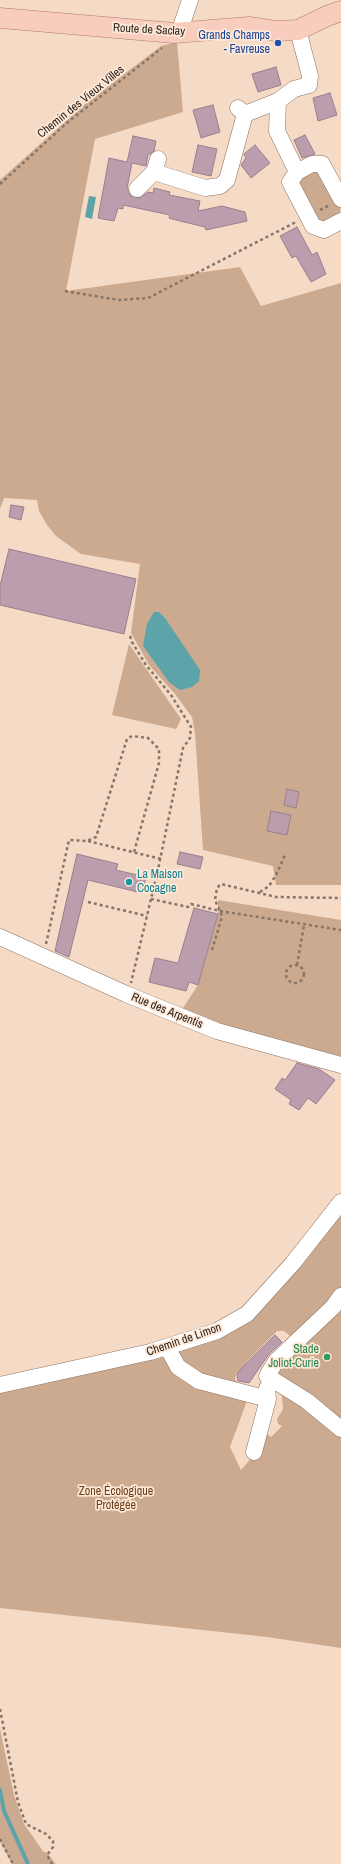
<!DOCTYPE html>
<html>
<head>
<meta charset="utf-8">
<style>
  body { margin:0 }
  canvas { display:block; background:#f5dac6 }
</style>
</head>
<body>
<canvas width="341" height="1864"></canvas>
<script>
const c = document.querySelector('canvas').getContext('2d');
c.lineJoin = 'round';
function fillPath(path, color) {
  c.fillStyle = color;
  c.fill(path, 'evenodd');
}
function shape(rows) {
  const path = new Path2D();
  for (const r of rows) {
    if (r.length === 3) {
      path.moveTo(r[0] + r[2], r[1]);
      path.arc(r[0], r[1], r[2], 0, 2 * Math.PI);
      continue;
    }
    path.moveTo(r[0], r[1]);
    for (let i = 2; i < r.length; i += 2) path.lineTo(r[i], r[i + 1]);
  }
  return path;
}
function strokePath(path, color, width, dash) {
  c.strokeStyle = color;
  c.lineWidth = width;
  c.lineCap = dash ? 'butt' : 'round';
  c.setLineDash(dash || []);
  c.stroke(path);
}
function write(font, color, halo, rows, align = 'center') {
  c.font = font + ' "Archivo Narrow",sans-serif';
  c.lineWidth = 3.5;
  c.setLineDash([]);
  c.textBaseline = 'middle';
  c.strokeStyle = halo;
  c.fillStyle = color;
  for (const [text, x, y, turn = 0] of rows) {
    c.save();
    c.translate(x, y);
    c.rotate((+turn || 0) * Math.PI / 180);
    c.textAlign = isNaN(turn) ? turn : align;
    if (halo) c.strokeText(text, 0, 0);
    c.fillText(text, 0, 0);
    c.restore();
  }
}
const green = shape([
  [177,42,183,112,95,139,66,291,240,267,261,306,341,283,341,885,276,885,273,866,203,850,195,733,192,717,175,694,149,665,131,633,140,564,81,554,56,536,47,525,39,511,37,500,4,498,0,509,0,180,85,104,161,46],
  [317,171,341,205,340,213,321,224,297,182,302,175],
  [129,644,181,719,176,729,112,715],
  [218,900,341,920,341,1060,214,1024,181,1011,198,985,218,914],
  [341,1215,341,1291,294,1339,284,1331,277,1331,246,1363,246,1368,242,1368,237,1372,235,1379,248,1398,230,1447,241,1470,266,1441,261,1436,264,1432,271,1437,282,1426,278,1424,277,1419,283,1409,282,1396,285,1392,275,1374,341,1300,341,1648,267,1637,0,1608,0,1389,176,1350,219,1334,331,1220],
  [0,1729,14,1795,24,1824,43,1851,47,1853,56,1864,12,1864,0,1841]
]);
const water = shape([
  [89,196,96,197,92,219,85,217],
  [154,612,159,612,165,618,200,670,199,681,192,687,180,690,169,682,143,646,147,624]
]);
const stream = shape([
  [0,1790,4,1811,28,1864]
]);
const building = shape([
  [276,67,281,85,258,92,252,74,276,67],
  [330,93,337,115,318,121,313,98,330,93],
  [213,105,220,132,201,138,193,110,213,105],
  [305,135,315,154,302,158,294,140,305,135],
  [133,136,156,141,154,151,148,155,146,166,132,163,127,188,131,196,140,198,148,192,153,193,154,188,170,192,169,195,200,201,198,211,222,206,245,212,247,221,206,230,205,227,172,219,169,218,170,215,123,205,123,209,118,208,114,221,98,218,109,158,127,162,133,136],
  [198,145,217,149,211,176,192,172,198,145],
  [255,145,270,163,251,178,241,165,246,158,244,154,255,145],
  [297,227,312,255,317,252,326,274,311,282,296,256,292,258,280,236,297,227],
  [11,505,24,507,21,520,9,517,11,505],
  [9,549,136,579,124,634,0,605,0,586,9,549],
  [287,789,299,792,296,808,284,805,287,789],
  [271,811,291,815,287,835,267,831,271,811],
  [180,852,203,857,200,869,177,864,180,852],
  [77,854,118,864,116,870,146,877,142,893,88,880,69,957,55,951,77,854],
  [194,908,218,914,198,985,189,982,186,991,149,982,155,958,178,963,194,908],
  [297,1063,319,1069,335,1080,316,1104,308,1098,299,1110,289,1104,291,1100,275,1089,282,1078,285,1080,297,1063],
  [275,1335,282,1342,269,1354,249,1383,238,1381,237,1375,238,1372,275,1335]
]);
const path = shape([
  [0,184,68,122,162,48],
  [320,210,330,205],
  [65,291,119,300,148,298,296,222],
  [130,636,132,642,146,665,171,695,191,727,190,738,183,748,159,865,131,983],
  [88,841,161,859],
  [260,892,269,886,276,875,285,855],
  [151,899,188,907,191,904,220,911,341,930],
  [88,902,147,916],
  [46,944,69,840,87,841,96,837,127,739,132,736,148,738,159,749,159,763,134,852],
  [212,950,221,920,222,916,215,900,217,888,221,884,276,897,341,898],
  [297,965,304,925],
  [295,974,9],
  [0,1709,18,1802,26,1824,46,1834,53,1841,53,1847,47,1855,52,1864],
  [0,1839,13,1864]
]);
const minor = shape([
  [179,33,190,0],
  [278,101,277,131,297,172],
  [238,108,245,114,278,101,294,89,309,85,310,76,298,30],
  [154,172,205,188,220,186,227,180,245,114],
  [137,189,154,172,158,159],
  [341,199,322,164,312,164,297,172,290,182,313,226,324,230,341,221],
  [0,937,126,994,217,1031,341,1065],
  [341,1296,333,1307,276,1361,267,1376,307,1401,341,1429],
  [167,1347,178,1367,199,1381,268,1399],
  [0,1385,150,1352,217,1331,247,1314,293,1263,341,1202],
  [254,1452,268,1399,267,1388]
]);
const major = shape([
  [0,18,174,33,249,27,276,31,298,30,327,16,341,11]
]);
const markers = [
  [278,43,4,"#1a4fb4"],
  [129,882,4,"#0f9aa8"],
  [327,1357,4,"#2e9e5b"]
];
const streetNames = [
  ["Route de Saclay",149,30,3],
  ["Chemin des Vieux Villes",81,102,-39],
  ["Rue des Arpentis",167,1011,22],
  ["Chemin de Limon",184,1340,-19]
];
const transitNames = [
  ["Grands Champs",270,36],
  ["- Favreuse",270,50]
];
const cultureNames = [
  ["La Maison",137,875],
  ["Cocagne",137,889]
];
const leisureNames = [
  ["Stade",319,1350],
  ["Joliot-Curie",319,1364]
];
const parkNames = [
  ["Zone Écologique",116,1492],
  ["Protégée",116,1506]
];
fillPath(green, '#ccaa90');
fillPath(water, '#5ca3aa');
strokePath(stream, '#5ca3aa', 4);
fillPath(building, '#bb9eae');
strokePath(building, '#9a7e8d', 1);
strokePath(minor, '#8c7462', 17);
strokePath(major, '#ad7a68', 21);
strokePath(path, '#877568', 2.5, [3, 3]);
strokePath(minor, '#fff', 16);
strokePath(major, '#f9cdbe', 20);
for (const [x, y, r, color] of markers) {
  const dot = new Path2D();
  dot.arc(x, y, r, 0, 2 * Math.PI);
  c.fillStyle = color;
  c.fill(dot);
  strokePath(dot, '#fee8d8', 1.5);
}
write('12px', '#271e17', '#fee8d8', streetNames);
write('12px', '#164399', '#fee8d8', transitNames, 'right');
write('12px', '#0d838f', '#fee8d8', cultureNames, 'left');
write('12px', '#27864d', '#fee8d8', leisureNames, 'right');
write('12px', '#6b3f17', '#fee8d8', parkNames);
</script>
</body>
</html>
